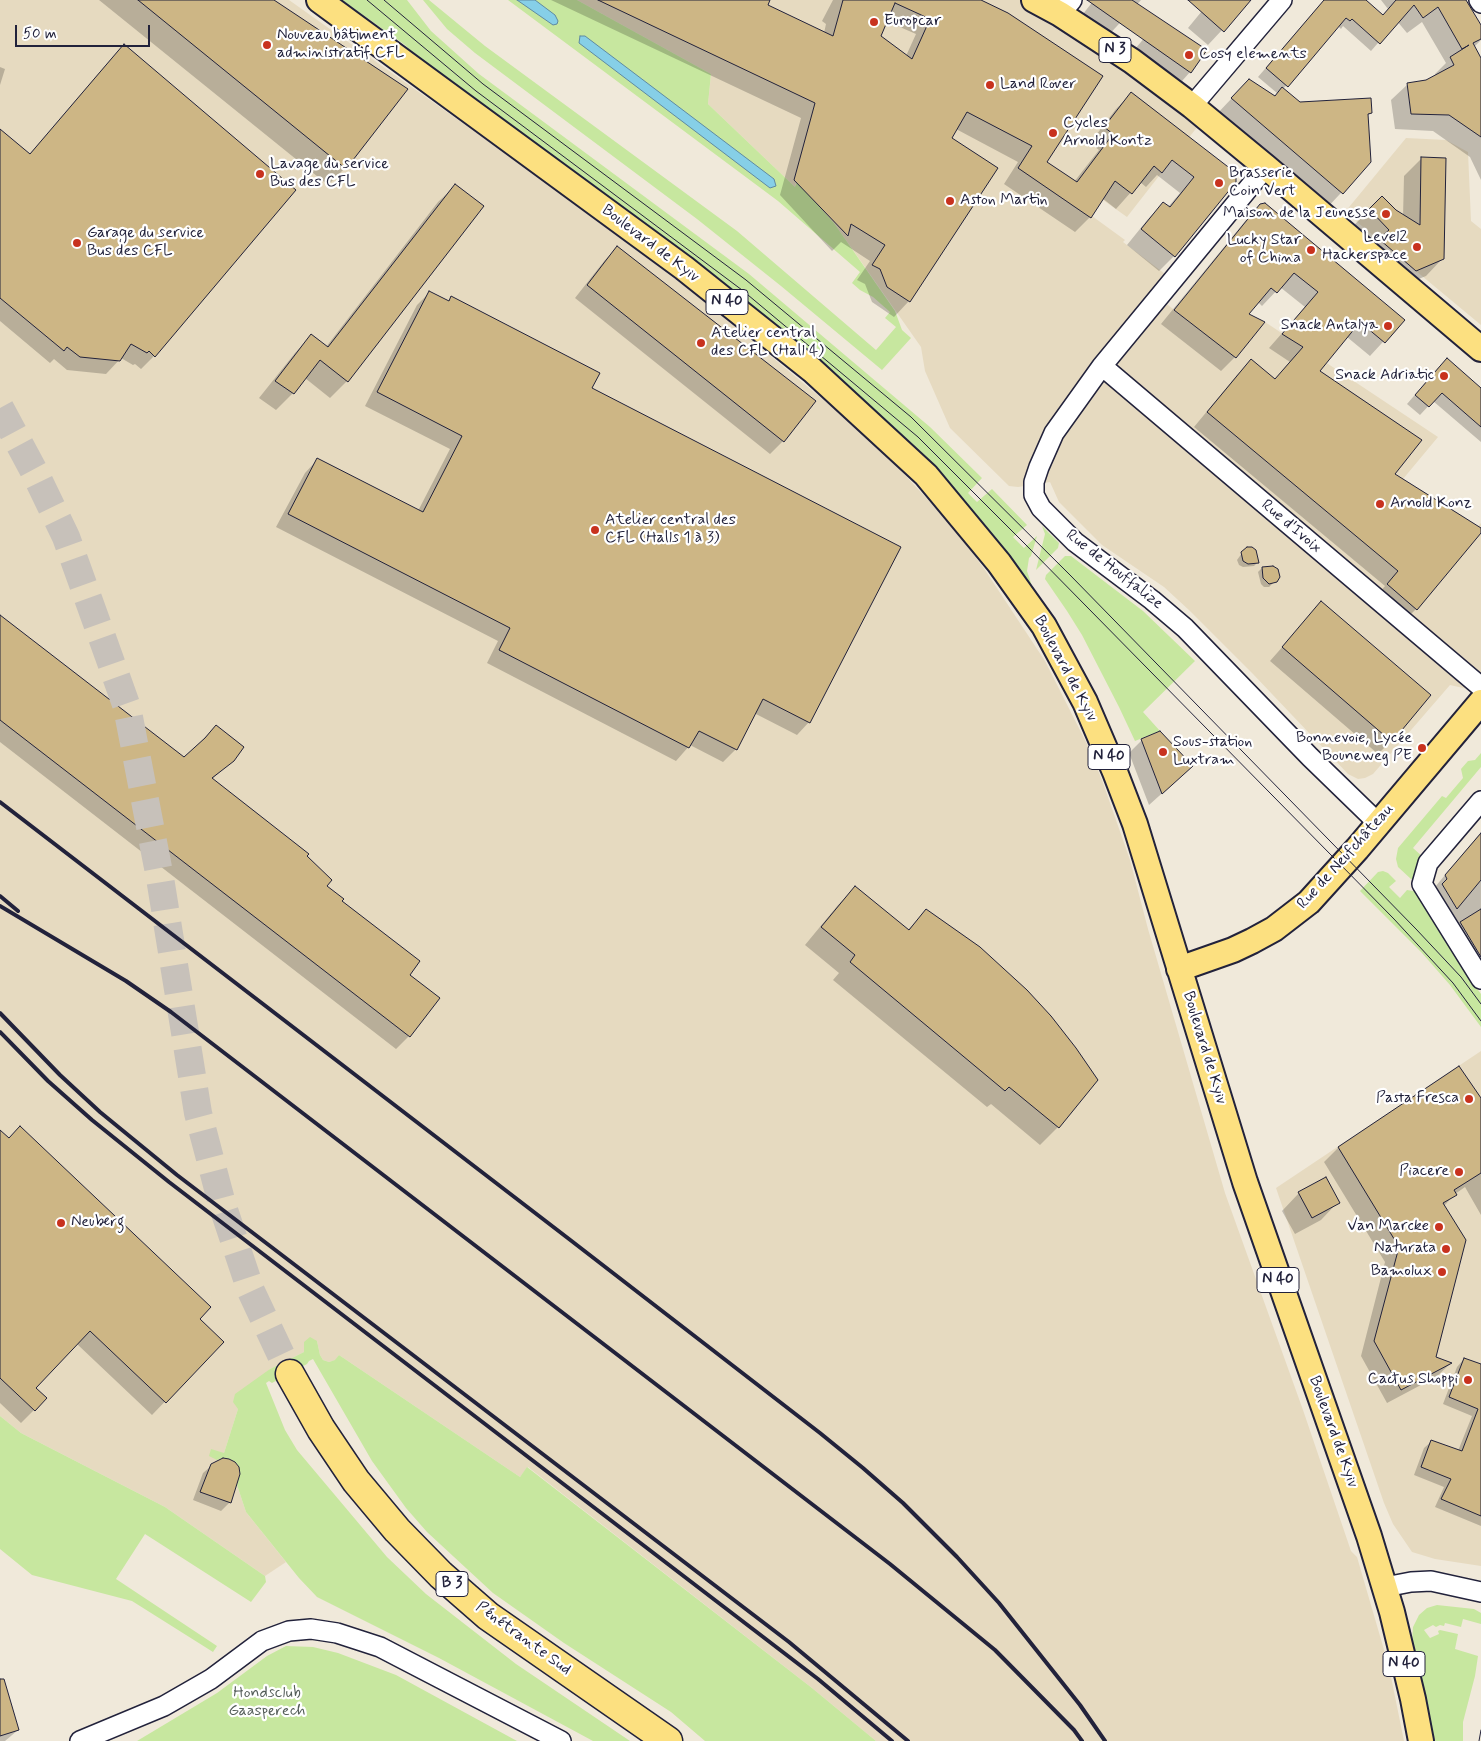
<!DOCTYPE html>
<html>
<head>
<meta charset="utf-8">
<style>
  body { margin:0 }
  #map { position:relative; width:1481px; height:1741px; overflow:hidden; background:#f0e9da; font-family:Mynerve,sans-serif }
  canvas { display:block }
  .scale { position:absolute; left:15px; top:25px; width:135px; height:22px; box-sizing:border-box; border:2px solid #22223b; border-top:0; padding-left:6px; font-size:15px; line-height:18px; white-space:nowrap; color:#22223b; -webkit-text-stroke:4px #fff; paint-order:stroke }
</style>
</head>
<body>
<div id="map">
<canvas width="1481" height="1741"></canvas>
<div class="scale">50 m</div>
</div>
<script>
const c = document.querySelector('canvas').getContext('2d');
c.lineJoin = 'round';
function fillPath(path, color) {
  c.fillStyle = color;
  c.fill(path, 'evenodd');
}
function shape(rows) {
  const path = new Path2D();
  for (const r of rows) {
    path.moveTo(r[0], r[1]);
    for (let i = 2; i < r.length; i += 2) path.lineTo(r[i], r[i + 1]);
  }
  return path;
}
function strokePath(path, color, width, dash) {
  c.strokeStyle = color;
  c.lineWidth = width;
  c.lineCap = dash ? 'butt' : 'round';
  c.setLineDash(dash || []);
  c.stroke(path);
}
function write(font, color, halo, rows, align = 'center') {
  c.font = font + ' Mynerve,sans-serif';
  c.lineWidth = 4.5;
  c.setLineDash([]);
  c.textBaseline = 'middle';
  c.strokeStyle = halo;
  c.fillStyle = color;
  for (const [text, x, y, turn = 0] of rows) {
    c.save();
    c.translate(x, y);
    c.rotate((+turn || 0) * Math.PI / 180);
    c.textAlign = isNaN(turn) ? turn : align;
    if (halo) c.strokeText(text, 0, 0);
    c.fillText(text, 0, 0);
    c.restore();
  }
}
const built = shape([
  [0,0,289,0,526,168,698,296,831,406,868,439,891,460,930,502,959,535,985,570,1045,661,1088,746,1102,780,1130,860,1148,929,1225,1193,1303,1410,1351,1551,1357,1557,1389,1667,1404,1741,876,1741,812,1688,528,1467,520,1477,339,1355,336,1360,329,1362,323,1360,320,1355,317,1341,304,1352,270,1369,238,1409,224,1453,217,1460,223,1458,229,1459,235,1462,239,1467,240,1474,237,1485,246,1512,286,1562,265,1576,165,1507,21,1433,0,1416],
  [577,0,1034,0,1205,117,1127,217,1103,200,1092,216,1125,240,1123,242,1173,280,1159,298,1236,358,1265,322,1438,437,1403,479,1478,526,1481,523,1481,692,1450,685,1373,774,1365,778,1358,779,1348,774,1253,674,1190,611,1164,587,1102,545,1059,502,1050,482,1018,487,1009,486,950,428,925,371,921,347,834,223,796,183,795,187,708,104,711,74],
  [1406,138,1446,140,1468,152,1471,221,1481,229,1481,325,1345,212],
  [1481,1051,1481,1566,1435,1559,1412,1552,1393,1524,1384,1503,1276,1188]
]);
const green = shape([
  [342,0,407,0,431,31,479,74,749,274,930,427,982,478,968,493,977,502,992,489,1027,525,1013,537,1024,548,1037,536,1031,556,1029,558,1027,571,1032,586,959,498,418,58,405,45],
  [423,0,429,0,485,46,737,231,876,350,896,327,885,318,890,312,873,297,860,290,852,283,860,272,778,201,508,0,577,0,711,74,708,104,795,187,797,182,834,223,895,311,902,330,911,338,882,370,781,286,697,219,475,53,447,29],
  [1042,526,1059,543,1058,548,1036,570,1045,534],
  [1065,556,1071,556,1143,611,1195,661,1143,712,1160,731,1135,741,1119,707,1082,635,1067,611,1045,579,1046,575],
  [1481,753,1481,767,1413,848,1424,858,1417,865,1416,880,1411,879,1398,867,1396,859,1398,848,1442,796,1446,798,1463,778,1461,769,1468,761,1475,760],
  [1383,871,1388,873,1396,881,1389,887,1400,898,1407,890,1419,892,1478,984,1475,986,1481,994,1481,1027,1450,985,1422,953,1360,891,1378,872],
  [310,1337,317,1341,320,1355,323,1360,329,1362,335,1360,339,1355,520,1477,527,1467,812,1688,876,1741,705,1741,671,1712,564,1643,493,1593,427,1532,406,1508,372,1461,313,1359,309,1361,307,1364,272,1383,269,1381,266,1383,285,1430,297,1450,387,1557,426,1594,516,1664,630,1741,593,1741,439,1658,317,1597,299,1578,246,1512,237,1485,240,1474,239,1467,235,1462,229,1459,223,1458,217,1460,209,1456,211,1449,224,1453,238,1409,233,1402,235,1394,270,1369,304,1352,304,1342],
  [0,1416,21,1433,165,1507,265,1576,266,1582,251,1602,145,1534,116,1579,217,1646,213,1652,132,1601,32,1575,0,1549],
  [1437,1605,1474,1609,1481,1613,1481,1624,1463,1619,1461,1627,1445,1623,1444,1626,1440,1625,1436,1627,1433,1625,1424,1630,1430,1638,1439,1634,1438,1631,1440,1630,1458,1634,1455,1649,1478,1656,1475,1676,1463,1722,1463,1741,1435,1741,1412,1641,1413,1627,1419,1615,1427,1608],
  [286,1646,313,1647,338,1653,396,1675,517,1741,137,1741,217,1693,267,1656]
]);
const water = shape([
  [517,0,535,0,555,15,558,21,557,24,553,25,517,0],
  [580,36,585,36,774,179,776,186,770,188,579,43,580,36]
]);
const shadow = shape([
  [99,0,272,0,345,168,328,185],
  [551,0,769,0,766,6,824,33,826,24,822,21,833,0,978,0,1045,162,1074,182,1099,150,1090,143,1116,109,1131,94,1234,174,1174,256,1159,271,1127,245,1148,219,1163,204,1168,207,1180,193,1157,175,1146,187,1140,182,1116,209,1102,198,1090,217,1075,232,1004,184,1018,162,956,129,950,139,909,301,894,317,872,302,865,284,857,280,870,261,841,242,832,251,780,195,801,118],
  [886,21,916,34,906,56,880,36],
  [1094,0,1141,0,1105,39,1084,24,1083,14],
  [1211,0,1250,0,1208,45,1188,28],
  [1324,0,1364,0,1382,16,1388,9,1381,0,1450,0,1481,28,1481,40,1474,47,1481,60,1481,180,1470,157,1433,131,1395,129,1391,100,1408,84,1427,82,1436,77,1435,74,1446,63,1422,22,1407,33,1397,21,1371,51,1343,26,1341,29,1338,26,1283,89,1299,103,1371,113,1367,116,1370,162,1324,211,1215,116,1249,80,1274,97,1277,93,1258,77],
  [1152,29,1205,50,1190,72,1182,81,1135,49],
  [124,46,154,356,141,369,135,364,133,365,121,358,106,374,67,370,54,359,50,363,0,321,0,131,29,155,111,59],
  [0,67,5,69,0,85],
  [1421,159,1443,258,1426,276,1399,287,1352,227,1382,198,1403,217,1404,176],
  [455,186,482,206,347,381,330,398,305,378,293,393,276,410,259,398,295,353,311,336,326,347,438,202],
  [1260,205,1403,320,1370,356,1347,337,1318,371,1393,475,1481,529,1481,531,1416,609,1402,623,1374,599,1385,586,1194,427,1237,375,1251,361,1274,380,1290,362,1269,348,1305,307,1280,287,1262,306,1258,302,1247,315,1263,323,1235,357,1221,371,1161,324,1246,220],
  [617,248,783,441,770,454,575,298,605,260],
  [430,292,448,301,452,298,590,388,809,722,797,735,754,713,736,749,723,762,690,745,676,761,487,663,498,641,276,527,305,473,317,460,418,511,450,449,365,406,417,305],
  [1438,368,1481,390,1481,442,1433,401,1420,415,1407,404],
  [1245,549,1258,562,1254,566,1243,567,1239,565,1237,560],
  [1262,568,1279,577,1269,587,1264,587,1261,584,1258,572],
  [1321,603,1391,741,1378,754,1270,661],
  [0,616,184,759,216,726,233,760,211,780,305,856,326,886,408,975,438,998,409,1036,396,1049,0,742],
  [1142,740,1178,779,1149,805,1129,753],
  [1481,832,1481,984,1433,895,1437,891,1435,887],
  [855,888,907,931,927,910,1096,1080,1058,1127,1040,1145,991,1104,987,1107,833,980,839,973,805,945,838,905],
  [1459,1068,1481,1101,1481,1215,1465,1187,1455,1194,1444,1206,1434,1358,1450,1364,1436,1377,1387,1403,1361,1356,1385,1262,1324,1162,1338,1148],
  [0,1132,222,1342,152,1415,77,1344,35,1388,46,1398,21,1423,0,1403],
  [1299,1193,1338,1202,1321,1220,1295,1234,1282,1211],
  [1464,1359,1481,1366,1481,1526,1435,1507,1444,1487,1414,1475,1424,1448,1432,1441,1458,1451,1472,1416,1443,1404,1457,1367],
  [223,1459,230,1502,221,1511,193,1500,203,1473,217,1461],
  [0,1700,18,1730,5,1741,0,1741]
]);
const building = shape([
  [138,0,274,0,408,89,346,169,138,0],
  [598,0,770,0,768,5,833,36,843,0,981,0,1008,13,1103,76,1047,162,1077,182,1113,134,1104,127,1131,92,1236,173,1236,182,1175,257,1141,229,1163,202,1170,207,1194,177,1172,160,1162,173,1154,166,1132,194,1115,181,1091,218,1018,168,1032,146,967,112,952,138,998,168,910,302,887,287,880,269,872,265,885,245,851,224,848,236,794,180,815,103,598,0],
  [895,3,930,19,912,59,881,36,895,3],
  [1087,0,1132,0,1207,50,1191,73,1087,0],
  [1188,0,1251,0,1224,32,1188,0],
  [1324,0,1366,0,1383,15,1396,0,1466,0,1481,25,1481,39,1473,43,1481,58,1481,137,1449,115,1411,114,1407,83,1426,80,1454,65,1450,57,1469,45,1462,49,1438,7,1423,18,1414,5,1380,44,1352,19,1350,21,1346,18,1288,87,1266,68,1324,0],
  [124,44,296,190,155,357,149,351,147,353,131,344,120,361,80,357,67,347,64,351,0,298,0,129,30,154,124,44],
  [1249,79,1275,96,1282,87,1300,102,1371,98,1372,113,1368,114,1371,162,1343,194,1231,98,1249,79],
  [1421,157,1446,158,1444,259,1416,271,1379,239,1389,230,1369,209,1382,196,1396,210,1420,225,1421,157],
  [455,184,484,206,348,382,320,360,294,394,275,381,311,334,328,347,455,184],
  [1265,203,1405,320,1385,343,1360,322,1320,371,1422,440,1395,474,1481,528,1481,533,1417,610,1387,584,1398,571,1207,412,1251,359,1275,379,1303,347,1282,334,1318,292,1294,273,1277,293,1271,288,1249,314,1265,322,1236,358,1174,310,1260,204,1265,203],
  [617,246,816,401,784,442,587,285,617,246],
  [429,291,449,301,451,296,600,373,592,388,901,547,810,723,763,699,737,750,699,731,689,748,499,650,510,628,288,514,317,458,423,512,462,436,377,392,429,291],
  [1447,358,1481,388,1481,427,1442,393,1429,407,1415,395,1447,358],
  [1247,547,1252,547,1256,550,1259,563,1248,564,1243,561,1241,552,1247,547],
  [1273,566,1278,569,1280,577,1277,582,1269,584,1263,578,1262,567,1273,566],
  [1321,601,1431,695,1392,742,1282,647,1321,601],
  [0,615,184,757,205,738,216,725,244,747,234,761,212,778,309,854,307,856,332,880,327,886,344,899,342,901,420,961,410,975,440,998,410,1037,0,720,0,615],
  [1160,731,1193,766,1162,794,1141,739,1160,731],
  [1481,833,1481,880,1457,909,1442,884,1447,879,1445,875,1481,833],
  [855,886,909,930,926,909,980,947,1027,990,1051,1016,1076,1048,1098,1080,1059,1128,1009,1087,1005,1091,850,962,855,955,821,927,855,886],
  [1481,909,1481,957,1460,922,1481,909],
  [1459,1066,1481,1098,1481,1173,1454,1190,1457,1195,1443,1203,1466,1240,1436,1357,1452,1363,1401,1390,1374,1341,1399,1247,1338,1147,1459,1066],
  [20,1126,211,1307,200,1319,224,1342,166,1403,90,1331,36,1388,47,1398,35,1411,0,1378,0,1130,9,1138,20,1126],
  [1326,1177,1340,1203,1312,1218,1298,1192,1326,1177],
  [1464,1358,1481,1364,1481,1516,1441,1499,1451,1479,1421,1467,1431,1440,1462,1451,1478,1409,1449,1397,1464,1358],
  [223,1458,229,1459,235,1462,239,1467,240,1474,231,1503,200,1492,211,1464,223,1458],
  [0,1679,4,1679,19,1730,0,1736,0,1679]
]);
const highwayTunnel = shape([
  [0,408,36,475,66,537,127,707,160,878,198,1113,222,1204,251,1291,290,1374]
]);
const minor = shape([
  [1479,0,1481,3],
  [1060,14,1072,0],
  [1192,106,1282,0],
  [1266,167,1102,366,1054,433,1039,467,1034,482,1034,495,1041,508,1075,542,1152,600,1185,628,1310,757,1378,823],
  [1102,366,1481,687],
  [1481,801,1428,863,1422,884,1481,979],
  [1385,1587,1411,1582,1431,1581,1481,1592],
  [80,1741,164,1706,211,1679,262,1641,289,1631,311,1629,337,1633,380,1647,561,1741]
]);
const major = shape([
  [319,0,684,268,812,370,926,475,999,563,1044,626,1085,702,1115,772,1135,824,1245,1182,1369,1536,1392,1612,1413,1699,1421,1741],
  [1034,0,1060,14,1132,61,1192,106,1266,167,1481,349],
  [1179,969,1233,950,1252,941,1274,929,1309,902,1357,849,1481,702]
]);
const highway = shape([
  [290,1374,321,1429,356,1481,397,1530,441,1575,488,1616,668,1741]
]);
const tram = shape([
  [367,0,476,91,742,290,918,437,1026,545,1394,919,1453,983,1481,1021],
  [384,0,483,84,746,280,911,417,1070,575,1416,929,1461,977,1481,1004],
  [1479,1741,1481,1730]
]);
const rail = shape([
  [0,802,569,1239,820,1433,863,1468,903,1503,957,1557,999,1603,1080,1705,1105,1741],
  [0,896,18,911],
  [0,906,126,981,171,1012,890,1564,995,1650,1074,1730,1082,1741],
  [0,1013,60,1075,100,1112,177,1175,789,1642,908,1741],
  [0,1032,48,1081,92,1120,169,1182,818,1679,892,1741]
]);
const markers = [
  [874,22,5,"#c8321e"],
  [267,45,5,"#c8321e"],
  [1189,55,5,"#c8321e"],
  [990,85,5,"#c8321e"],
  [1053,133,5,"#c8321e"],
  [260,174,5,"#c8321e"],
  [1219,183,5,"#c8321e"],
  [950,201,5,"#c8321e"],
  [1386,214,5,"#c8321e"],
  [77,243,5,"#c8321e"],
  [1417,247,5,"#c8321e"],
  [1311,250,5,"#c8321e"],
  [1388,326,5,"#c8321e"],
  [701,343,5,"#c8321e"],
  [1444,376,5,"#c8321e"],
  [1380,504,5,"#c8321e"],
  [595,530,5,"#c8321e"],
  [1422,748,5,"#c8321e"],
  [1163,752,5,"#c8321e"],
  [1469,1099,5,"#c8321e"],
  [1459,1172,5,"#c8321e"],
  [61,1223,5,"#c8321e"],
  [1439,1227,5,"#c8321e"],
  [1446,1249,5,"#c8321e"],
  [1442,1272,5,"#c8321e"],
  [1468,1380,5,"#c8321e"]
];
const shields = [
  [1115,50,32],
  [727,302,42],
  [1109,757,42],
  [1278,1280,42],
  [452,1584,32],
  [1404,1664,42]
];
const shieldNames = [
  ["N 3",1115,50],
  ["N 40",727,302],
  ["N 40",1109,757],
  ["N 40",1278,1280],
  ["B 3",452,1584],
  ["N 40",1404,1664]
];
const poiNames = [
  ["Europcar",884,22],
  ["Nouveau bâtiment",277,36],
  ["administratif CFL",277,54],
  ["Cosy elements",1199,55],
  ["Land Rover",1000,85],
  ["Cycles",1063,124],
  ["Arnold Kontz",1063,142],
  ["Lavage du service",270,165],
  ["Bus des CFL",270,183],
  ["Brasserie",1229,174],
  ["Coin Vert",1229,192],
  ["Aston Martin",960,201],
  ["Maison de la Jeunesse",1376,214,"right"],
  ["Garage du service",87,234],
  ["Bus des CFL",87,252],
  ["Level2",1407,238,"right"],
  ["Hackerspace",1407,256,"right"],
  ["Lucky Star",1301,241,"right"],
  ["of China",1301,259,"right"],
  ["Snack Antalya",1378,326,"right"],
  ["Atelier central",711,334],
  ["des CFL (Hall 4)",711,352],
  ["Snack Adriatic",1434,376,"right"],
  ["Arnold Konz",1390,504],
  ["Atelier central des",605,521],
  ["CFL (Halls 1 à 3)",605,539],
  ["Bonnevoie, Lycée",1412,739,"right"],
  ["Bouneweg PE",1412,757,"right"],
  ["Sous-station",1173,743],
  ["Luxtram",1173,761],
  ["Pasta Fresca",1459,1099,"right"],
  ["Piacere",1449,1172,"right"],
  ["Neuberg",71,1223],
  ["Van Marcke",1429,1227,"right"],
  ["Naturata",1436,1249,"right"],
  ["Bamolux",1432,1272,"right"],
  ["Cactus Shoppi",1458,1380,"right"]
];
const streetNames = [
  ["Boulevard de Kyiv",650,244,37],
  ["Rue d'Ivoix",1291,527,40],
  ["Rue de Houffalize",1114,570,38],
  ["Boulevard de Kyiv",1065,669,62],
  ["Rue de Neufchâteau",1346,857,-48],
  ["Boulevard de Kyiv",1204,1048,73],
  ["Boulevard de Kyiv",1333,1432,70],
  ["Pénétrante Sud",523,1639,36]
];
const parkNames = [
  ["Hondsclub",267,1694],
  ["Gaasperech",267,1712]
];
fillPath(built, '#e6dac0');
fillPath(green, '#c7e79f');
fillPath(water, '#86cfe7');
strokePath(water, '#5e8aa2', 1);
fillPath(shadow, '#0003');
fillPath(building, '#cdb685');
strokePath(building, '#22223b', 1);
strokePath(highwayTunnel, '#c7c1ba', 28, [28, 14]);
strokePath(minor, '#22223b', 22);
strokePath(major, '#22223b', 28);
strokePath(highway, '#22223b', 31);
strokePath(minor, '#fff', 19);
strokePath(major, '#fce080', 24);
strokePath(highway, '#fce080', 28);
strokePath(tram, '#22223b', 1);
strokePath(rail, '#22223b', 4);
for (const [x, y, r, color] of markers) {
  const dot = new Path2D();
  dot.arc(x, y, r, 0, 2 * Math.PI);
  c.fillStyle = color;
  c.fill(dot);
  strokePath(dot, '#fff', 2);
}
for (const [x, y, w] of shields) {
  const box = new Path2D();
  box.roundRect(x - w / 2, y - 12.5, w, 25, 4);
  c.fillStyle = '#fff';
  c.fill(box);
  strokePath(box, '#22223b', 1);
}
write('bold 15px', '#22223b', null, shieldNames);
write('16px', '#22223b', '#fff', poiNames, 'left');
write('16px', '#22223b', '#fff', streetNames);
write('16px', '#545d59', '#fff', parkNames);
</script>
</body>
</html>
